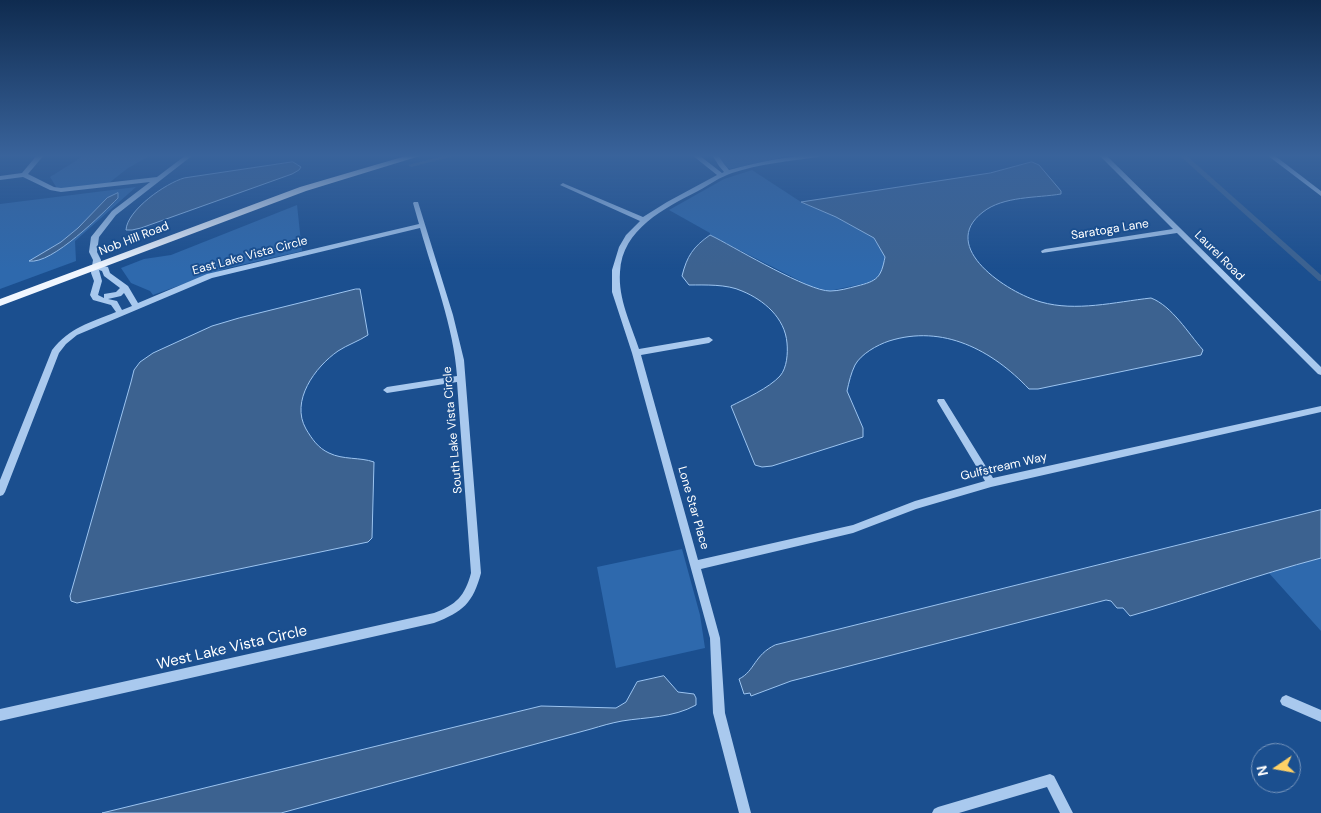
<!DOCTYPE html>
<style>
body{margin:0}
#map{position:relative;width:1321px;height:813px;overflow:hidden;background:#1b4f8f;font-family:"DM Sans",sans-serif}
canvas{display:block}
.north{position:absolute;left:1251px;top:743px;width:50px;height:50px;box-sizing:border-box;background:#1b4f8f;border:1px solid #7695bc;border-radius:50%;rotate:258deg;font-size:14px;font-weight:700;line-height:20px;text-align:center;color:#fff}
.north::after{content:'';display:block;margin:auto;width:18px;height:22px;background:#ffd166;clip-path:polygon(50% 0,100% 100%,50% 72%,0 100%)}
</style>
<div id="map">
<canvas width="1321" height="813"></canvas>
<div class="north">N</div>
</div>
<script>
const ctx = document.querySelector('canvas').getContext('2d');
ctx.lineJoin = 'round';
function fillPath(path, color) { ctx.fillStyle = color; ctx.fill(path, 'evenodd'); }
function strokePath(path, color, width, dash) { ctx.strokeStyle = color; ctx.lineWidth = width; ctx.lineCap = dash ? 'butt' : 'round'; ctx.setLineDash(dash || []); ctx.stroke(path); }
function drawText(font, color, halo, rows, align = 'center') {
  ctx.font = font + ' "DM Sans",sans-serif'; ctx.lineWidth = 4; ctx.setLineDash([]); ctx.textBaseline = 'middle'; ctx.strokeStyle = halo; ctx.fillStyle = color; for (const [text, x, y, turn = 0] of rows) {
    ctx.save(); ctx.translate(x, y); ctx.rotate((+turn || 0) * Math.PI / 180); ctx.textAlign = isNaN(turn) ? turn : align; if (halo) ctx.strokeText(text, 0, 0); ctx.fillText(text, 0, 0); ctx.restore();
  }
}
const green = new Path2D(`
 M85,155h66l-23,13 -19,15 -51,7 -8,-13z
 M718,155h65l1,2 -54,12 -4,-1z
 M752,170l49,32 35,15 38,21 11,19 -3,17 -10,8 -43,9 -19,-5 -100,-51v-2l-41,-23 55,-31z
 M136,187l-61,54 1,20 -76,28v-85z
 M297,205l5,46 -74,17 -75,27 -3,-4 -19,-8 -10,-15 23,-9 27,-4z
 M682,549l18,66 5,33 -89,20 -19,-101z
 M1321,558v73l-53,-59z`);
const water = new Path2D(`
 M293,162l8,5 -2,3 -7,4 -151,54 -9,2h-6c1,-20 40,-47 58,-52z
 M1032,162l7,3 22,26v3c-24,4 -58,2 -78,18 -46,35 25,81 58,90 35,10 74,0 110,-4 21,8 37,35 52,52l-2,5 -163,34h-9c-37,-39 -86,-65 -140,-48 -12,4 -28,13 -34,24 -4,8 -6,17 -8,26l16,37v9l-91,29 -10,1 -7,-2 -24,-59c14,-7 38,-18 49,-30 7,-8 8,-23 7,-33 -2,-25 -23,-43 -45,-52 -15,-7 -37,-6 -53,-6l-7,-9c5,-20 11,-29 28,-41l6,3c23,12 92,53 114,53 9,0 19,-3 27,-5 20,-5 24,-8 28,-29l-11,-19 -38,-21 -35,-15 189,-29z
 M118,193v5c-15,15 -66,67 -89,63l32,-19 17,-14 29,-30z
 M356,289h4l8,46c-9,6 -21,10 -30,16 -23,16 -48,50 -32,78 6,10 12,19 23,24 14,7 31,4 45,9l-2,76 -4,4 -291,61 -6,-2 -1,-5 61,-214 3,-12 6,-8 13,-9 59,-27 27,-8z
 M1321,510v48c-65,17 -127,40 -191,58l-7,-8h-6l-6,-7 -5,-1 -315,81 -40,15 -1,-3 -6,1 -5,-15c16,-8 15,-24 36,-34z
 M664,676l14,16 16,2 2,4v7c-23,13 -50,12 -74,16 -11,2 -21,5 -31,8l-310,84h-179l439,-107 75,2 10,-6 11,-20z`);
const canal = new Path2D(`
 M447,155h11l-47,12 -3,-2z
 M1179,155h7l135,120v6h-2z`);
const minor = new Path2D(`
 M37,155h7l-16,19 26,13 7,1 96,-11 29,-22h7l-77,60 -17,22 -2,15 4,8 -1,5 8,2 2,6 18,13 10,17 69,-29 212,-50 -6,-21 1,-1h4l35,113 11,45 17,213c-8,30 -18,39 -47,50l-434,98v-12l434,-96c22,-8 31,-17 37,-40l-14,-191 -70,11 -4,-3 4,-3 70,-11c-3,-48 -24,-102 -37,-148l-208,50 -135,57 -11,9 -7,9 -54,139 -2,3 -3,1v-16l52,-130c18,-23 38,-27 64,-38l-5,-7 -18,-5 -3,-5 4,-14 -3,-8 2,-13 -4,-8 2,-15 21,-26 38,-29 -89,10 -11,-2 -27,-13 -23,3v-4l22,-3zM99,270l3,1 2,5 16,12 -4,4 -12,2v4l-6,-3 4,-14zM124,293l8,13 -10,4 -5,-9 -9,-2 13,-3z
 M692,155h7l23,18 2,-1 -5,-6 -7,-11h6l6,9 5,6c30,-8 61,-15 92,-15l-3,2c-29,4 -59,7 -86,16 -12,4 -23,12 -34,18 -33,17 -76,38 -78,81 -2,27 11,52 19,77l70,-12 4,3 -4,3 -68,12 57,205 155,-35 62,-24 70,-20 -48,-80 1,-2h6l49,79 328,-72v6l-330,75 -75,22 -63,24 -152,36 19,69 5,75 26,100h-12l-26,-100 -3,-75 -78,-285 -20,-61v-22l7,-23 7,-12 14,-14 -80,-36 3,-2 2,1 78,33 24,-15 50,-27z
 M1099,155h7l215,212v8l-3,-1 -141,-141 -135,20 -1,-2 4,-2 128,-20z
 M1267,155h7l47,36v5z
 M1286,695l35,15v12l-39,-17 -2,-4 2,-4z
 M1050,774l4,2 19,37h-13l-13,-26 -88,26h-27l2,-4 4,-2z`);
const major = new Path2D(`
 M409,155h14l-117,36 -306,115v-7l300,-112z`);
const streetNames = [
 ["Saratoga Lane",1110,230,-9],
 ["Nob Hill Road",134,239,-21],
 ["East Lake Vista Circle",250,256,-15],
 ["Laurel Road",1219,256,45],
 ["South Lake Vista Circle",453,430,-95],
 ["Gulfstream Way",1004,467,-13],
 ["Lone Star Place",693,508,74]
];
const nearStreetnames = [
 ["West Lake Vista Circle",232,648,-13]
];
fillPath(green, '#2e69ad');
fillPath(water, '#3c6290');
strokePath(water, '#9cc4f0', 1);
fillPath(canal, '#3c6290');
fillPath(minor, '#a9c9ee');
fillPath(major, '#f0f6ff');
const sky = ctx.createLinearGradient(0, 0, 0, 269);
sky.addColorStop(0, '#0f2b4f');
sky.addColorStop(0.58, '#39639b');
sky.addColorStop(1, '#39639b00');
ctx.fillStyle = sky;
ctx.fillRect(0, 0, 1321, 269);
drawText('12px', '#fff', '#1b4f8f', streetNames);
drawText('15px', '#fff', '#1b4f8f', nearStreetnames);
</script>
